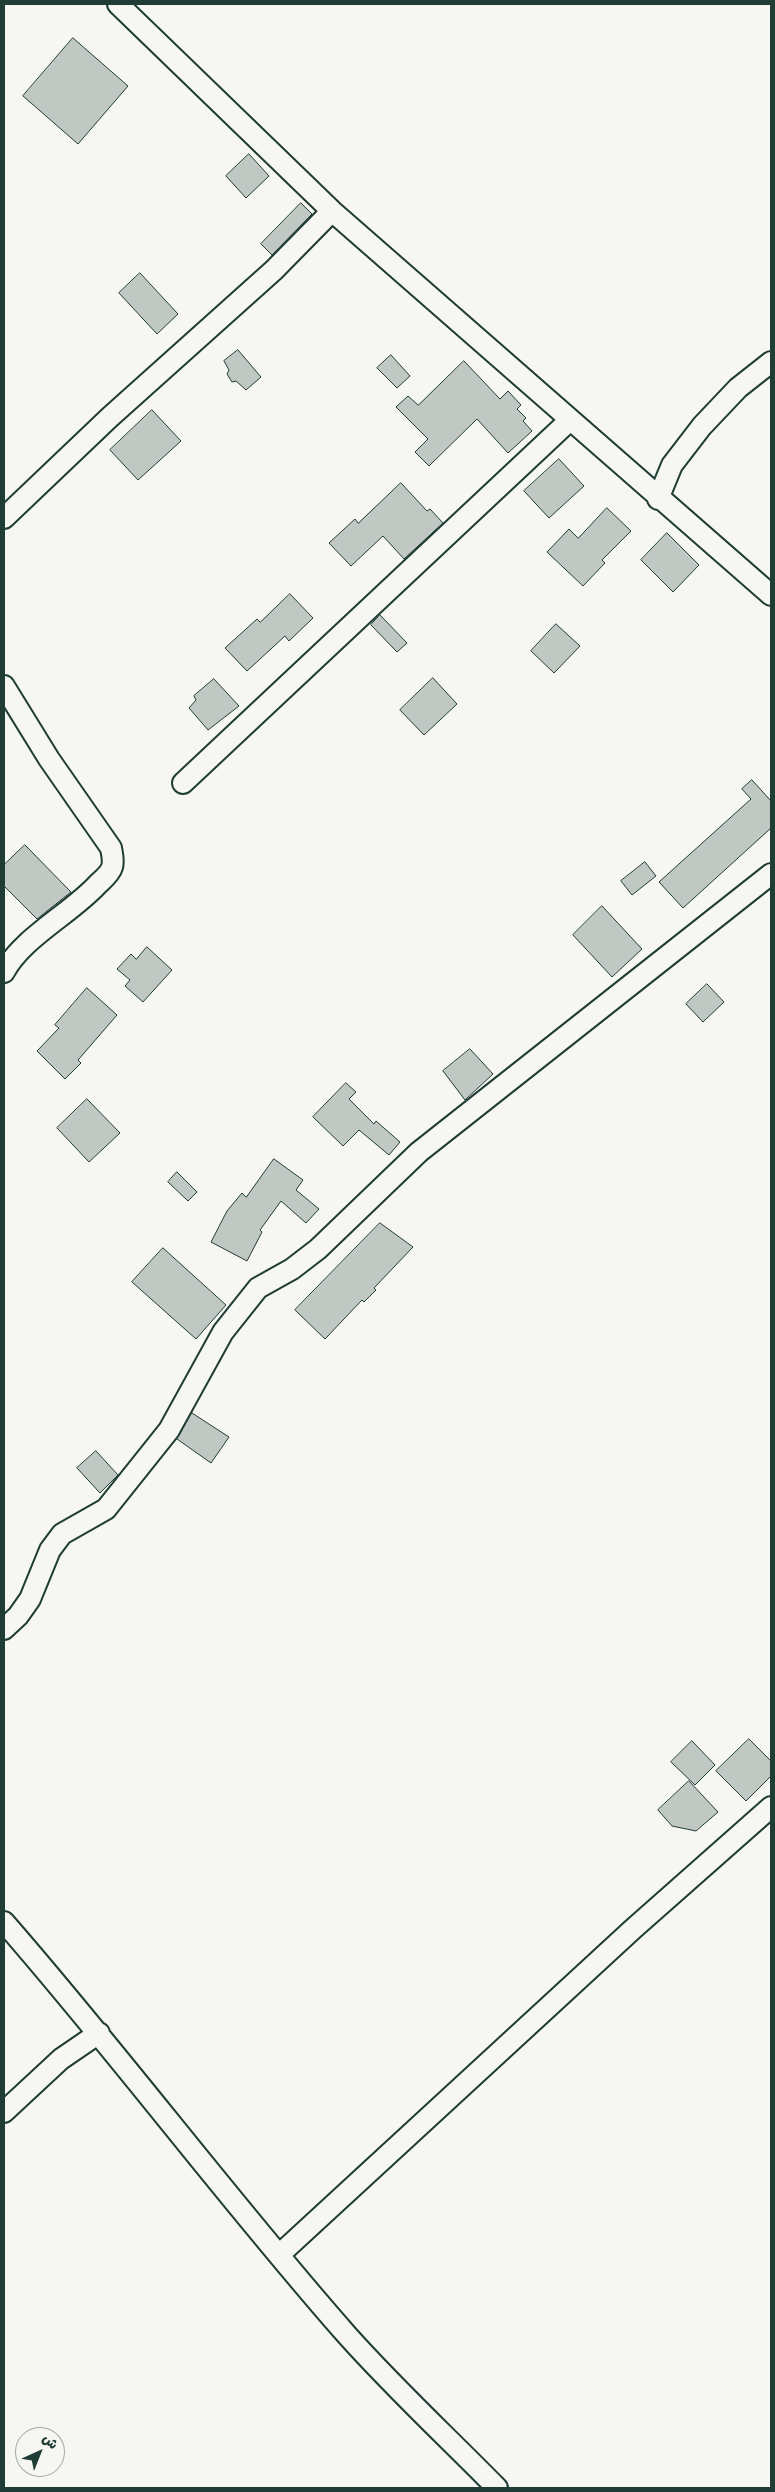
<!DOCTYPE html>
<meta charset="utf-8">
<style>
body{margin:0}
#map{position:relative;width:775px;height:2492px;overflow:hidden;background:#f6f6f2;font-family:"Comic Neue","Playpen Sans Arabic",sans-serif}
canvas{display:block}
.frame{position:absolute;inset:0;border:5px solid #1f3d34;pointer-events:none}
.north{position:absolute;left:15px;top:2427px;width:50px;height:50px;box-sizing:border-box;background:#f6f6f2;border:1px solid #a0aca6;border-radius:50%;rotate:44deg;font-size:14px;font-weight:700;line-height:20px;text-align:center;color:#1f3d34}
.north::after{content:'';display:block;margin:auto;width:18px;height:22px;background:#1f3d34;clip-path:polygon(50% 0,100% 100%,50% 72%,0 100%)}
</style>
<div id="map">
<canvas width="775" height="2492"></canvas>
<div class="frame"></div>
<div class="north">ش</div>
</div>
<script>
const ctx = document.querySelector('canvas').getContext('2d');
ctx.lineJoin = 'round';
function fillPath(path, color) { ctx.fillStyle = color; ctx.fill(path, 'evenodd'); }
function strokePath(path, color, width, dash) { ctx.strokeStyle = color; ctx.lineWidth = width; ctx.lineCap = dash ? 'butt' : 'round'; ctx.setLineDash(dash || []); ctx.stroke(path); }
const building = new Path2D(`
 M73,38l55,48 -50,58 -55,-48z
 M249,154l20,22 -23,22 -20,-22z
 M301,203l11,11 -40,41 -11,-11z
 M140,273l38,41 -21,20 -38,-41z
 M238,350l23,27 -15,13 -10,-9 -4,1 -5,-8 2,-4 -5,-9z
 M391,355l19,21 -13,12 -20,-20z
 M464,361l36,38 8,-8 13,14 -4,4 9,9 -3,3 9,10 -24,22 -31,-34 -48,47 -14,-14 13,-13 -32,-32 12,-11 10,9z
 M152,410l29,31 -43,39 -28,-30z
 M559,459l25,27 -35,32 -25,-27z
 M401,483l26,28 3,-2 13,14 -39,36 -21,-23 -32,30 -22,-23 26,-24 3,4z
 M607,508l24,23 -29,29 3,3 -22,23 -36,-34 22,-23 9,9z
 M667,533l32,32 -26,27 -32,-32z
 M290,594l23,24 -24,23 -4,-5 -38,35 -22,-23 32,-29 3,3z
 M380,615l27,28 -10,9 -26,-27z
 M556,624l24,22 -26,27 -23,-22z
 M433,678l24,26 -33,31 -24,-25z
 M214,679l25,27 -31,24 -19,-22 7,-8 -2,-4z
 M752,780l19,21v27l-88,80 -24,-26 92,-83 -9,-10z
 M25,845l46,47 -34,27 -33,-33v-21z
 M645,862l11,14 -24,19 -11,-14z
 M602,906l40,43 -30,28 -39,-42z
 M147,947l25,23 -29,32 -18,-16 5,-6 -13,-11 14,-15 5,5z
 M707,984l17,18 -21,20 -17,-18z
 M87,988l30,27 -39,45 3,3 -16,16 -28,-28 22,-23 -4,-3z
 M470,1049l23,25 -28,26 -22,-29z
 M346,1083l10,9 -7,7 25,25 2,-3 24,21 -11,13 -30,-25 -16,16 -30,-29z
 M87,1099l33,34 -31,29 -32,-34z
 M274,1159l29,21 -7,10 23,19 -13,14 -25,-22 -21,29 2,2 -15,29 -36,-19 16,-31 15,-18 4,4z
 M177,1172l20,20 -9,9 -20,-19z
 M380,1223l33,24 -39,41 2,2 -12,12 -2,-2 -37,39 -30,-29z
 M163,1248l63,57 -30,34 -64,-57z
 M192,1413l37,24 -18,26 -34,-24z
 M96,1451l22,24 -18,18 -23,-25z
 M749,1739l22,22v15l-25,25 -30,-30z
 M692,1741l23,24 -20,20 -24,-23z
 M689,1781l29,31 -22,19 -24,-5 -14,-16z`);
const street = new Path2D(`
 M118,4l214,207 439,384
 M658,499l14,-34 30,-39 36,-38 33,-26
 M4,518l106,-101 164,-147 58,-59
 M4,686l45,73 62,89c1,6 3,13 1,19 -2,7 -10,13 -15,18 -27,29 -75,53 -93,87
 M183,783l387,-363
 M4,1629l14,-13 12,-17 20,-49 12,-16 44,-25 63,-79 54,-98 35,-44 34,-19 26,-20 101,-97 352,-278
 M4,1922c117,134 224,278 342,412 48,54 101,103 151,154
 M4,2112l57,-53 38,-26
 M279,2255l354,-326 138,-122`);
fillPath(building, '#c1c8c3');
strokePath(building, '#1f3d34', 1);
strokePath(street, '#1f3d34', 24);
strokePath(street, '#f6f6f2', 20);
</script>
